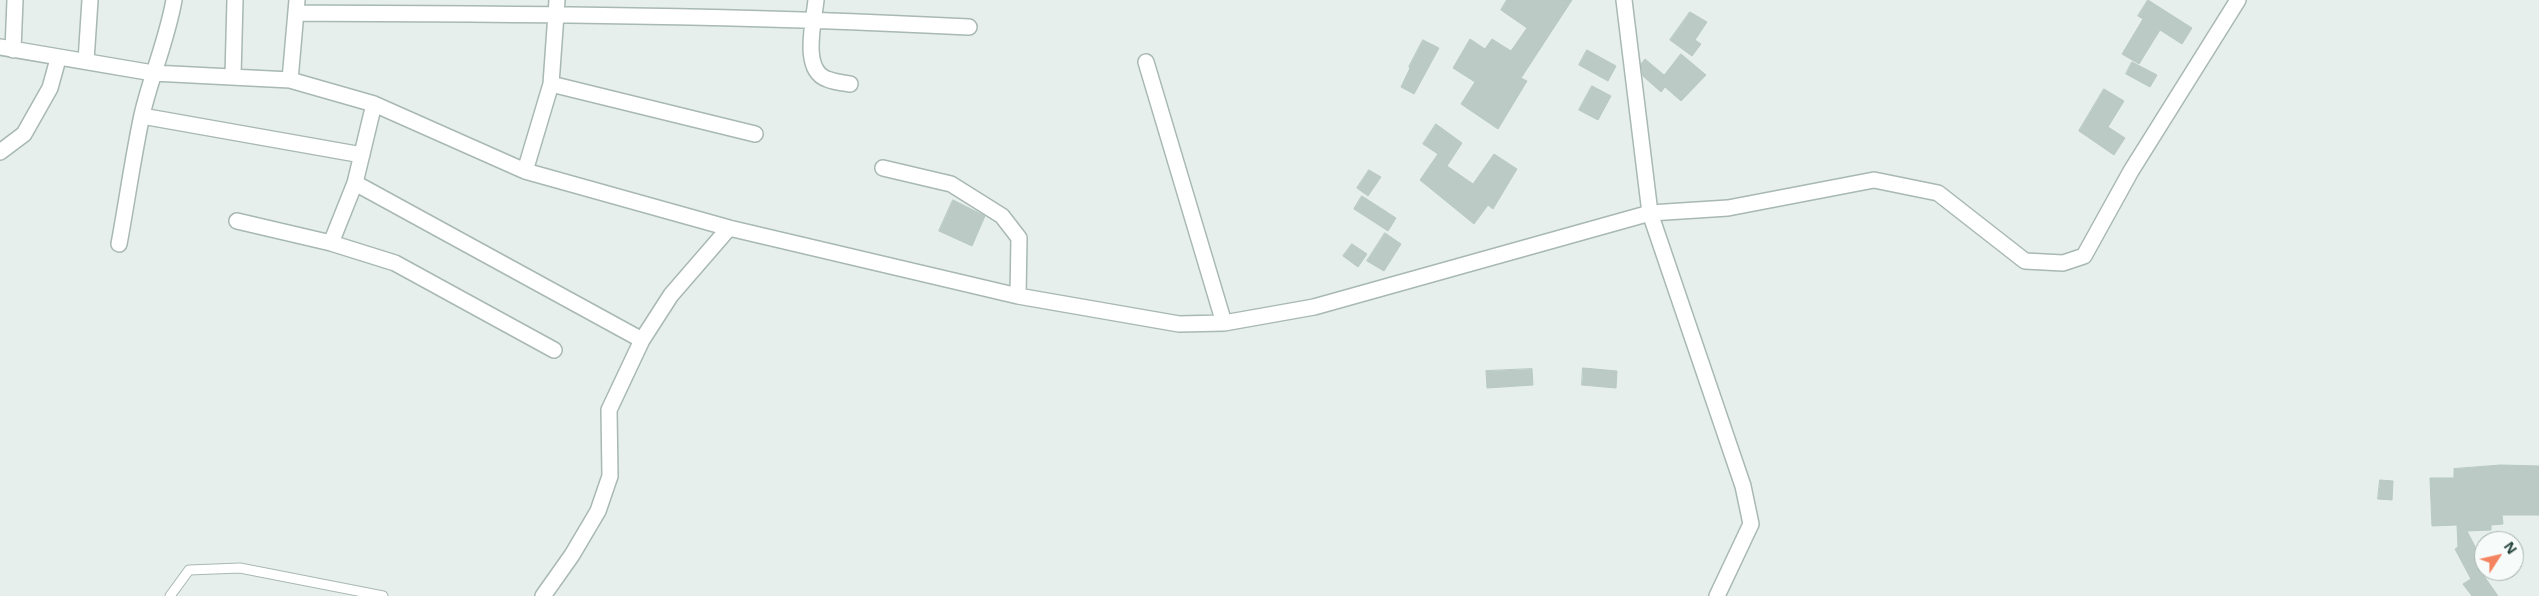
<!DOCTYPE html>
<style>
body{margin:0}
#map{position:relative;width:2539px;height:596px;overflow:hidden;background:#e6efeb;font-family:"Noto Sans",sans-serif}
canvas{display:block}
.north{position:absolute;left:2474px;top:531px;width:50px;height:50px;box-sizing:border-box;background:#f7fbf9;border:1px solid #a3b1ad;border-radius:50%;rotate:55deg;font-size:14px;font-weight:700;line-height:20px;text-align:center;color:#24423a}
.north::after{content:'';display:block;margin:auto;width:18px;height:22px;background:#f4845f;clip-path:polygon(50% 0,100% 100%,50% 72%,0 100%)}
</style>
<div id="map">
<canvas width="2539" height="596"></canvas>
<div class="north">N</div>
</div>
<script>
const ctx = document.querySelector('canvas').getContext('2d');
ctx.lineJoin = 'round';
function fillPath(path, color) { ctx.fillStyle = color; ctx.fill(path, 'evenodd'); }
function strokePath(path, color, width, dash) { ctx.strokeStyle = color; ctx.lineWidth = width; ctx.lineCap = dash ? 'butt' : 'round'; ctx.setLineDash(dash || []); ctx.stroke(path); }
const building = new Path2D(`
 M1507,0h65l-51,78 6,3 -29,48 -37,-25 14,-22 -22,-14 17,-29 15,10 7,-10 19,12 16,-23 -26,-18z
 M2148,0l44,28 -10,16 -22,-14 -21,34 -17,-10 21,-35 -5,-3z
 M1690,12l17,10 -12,18 6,4 -9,12 -22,-16z
 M1423,40l16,8 -25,46 -13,-7 9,-19 -1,-1z
 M1587,50l29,16 -8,15 -29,-16z
 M1681,54l25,21 -25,26 -16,-14 -4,5 -18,-16 -2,-12 4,-5 19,16z
 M2132,62l25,13 -7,12 -24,-13z
 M1592,86l19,10 -13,24 -19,-10z
 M2104,89l20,12 -16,26 17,11 -11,17 -35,-24z
 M1436,124l26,19 -15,23 26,18 21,-30 23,15 -24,40 -5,-4 -14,19 -54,-44 18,-26 -15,-10z
 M1369,170l12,7 -13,19 -11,-8z
 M1362,196l34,22 -8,13 -34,-22z
 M953,200l32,16 -13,30 -33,-15z
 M1385,233l16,11 -17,27 -17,-10z
 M1352,244l15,10 -9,13 -15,-11z
 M1583,368l34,3 -1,17 -34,-3z
 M1532,369l1,16 -46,3 -1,-17z
 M2501,465l38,1v49h-37l1,9 -12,1v5l-24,1 17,33v12l14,20h-26l-9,-12 8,-5 -16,-30 3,-2 -1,-22 -25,1 -2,-48h24v-9z
 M2380,480l13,1 -1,19 -14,-1z`);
const lane = new Path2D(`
 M170,596l19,-26 51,-2 143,28`);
const street = new Path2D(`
 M816,0c-2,21 -15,70 11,79 7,3 16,4 23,5
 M1624,0l26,213 93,273 8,38 -34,72
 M296,13c224,1 449,2 673,14
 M0,47l153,26 137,7 84,24 151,67 204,57 289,68 161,28 45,-1 90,-16 336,-94 78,-5 146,-28 64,13 87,68 38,2 21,-7 47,-85 107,-171
 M13,50l2,-50
 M86,61l4,-61
 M1146,62l78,261
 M233,76l2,-76
 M290,80l7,-80
 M551,84l204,50
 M142,116l220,39
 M0,152l24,-18 26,-46 8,-29
 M883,168l68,16 51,32 17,22 -1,58
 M525,171l26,-87 6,-84
 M355,183l287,157
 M237,221l94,22 64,20 159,87
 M331,243l24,-60 19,-79
 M119,244c8,-43 14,-87 23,-129 9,-39 25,-75 32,-115
 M543,596l29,-41 26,-44 12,-35 -1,-66 33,-70 29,-45 58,-67`);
fillPath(building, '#bbcac4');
strokePath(building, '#b8c9c2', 1);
strokePath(lane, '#a8b8b2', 11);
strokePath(street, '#a8b8b2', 18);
strokePath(lane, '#fff', 9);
strokePath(street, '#fff', 15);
</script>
